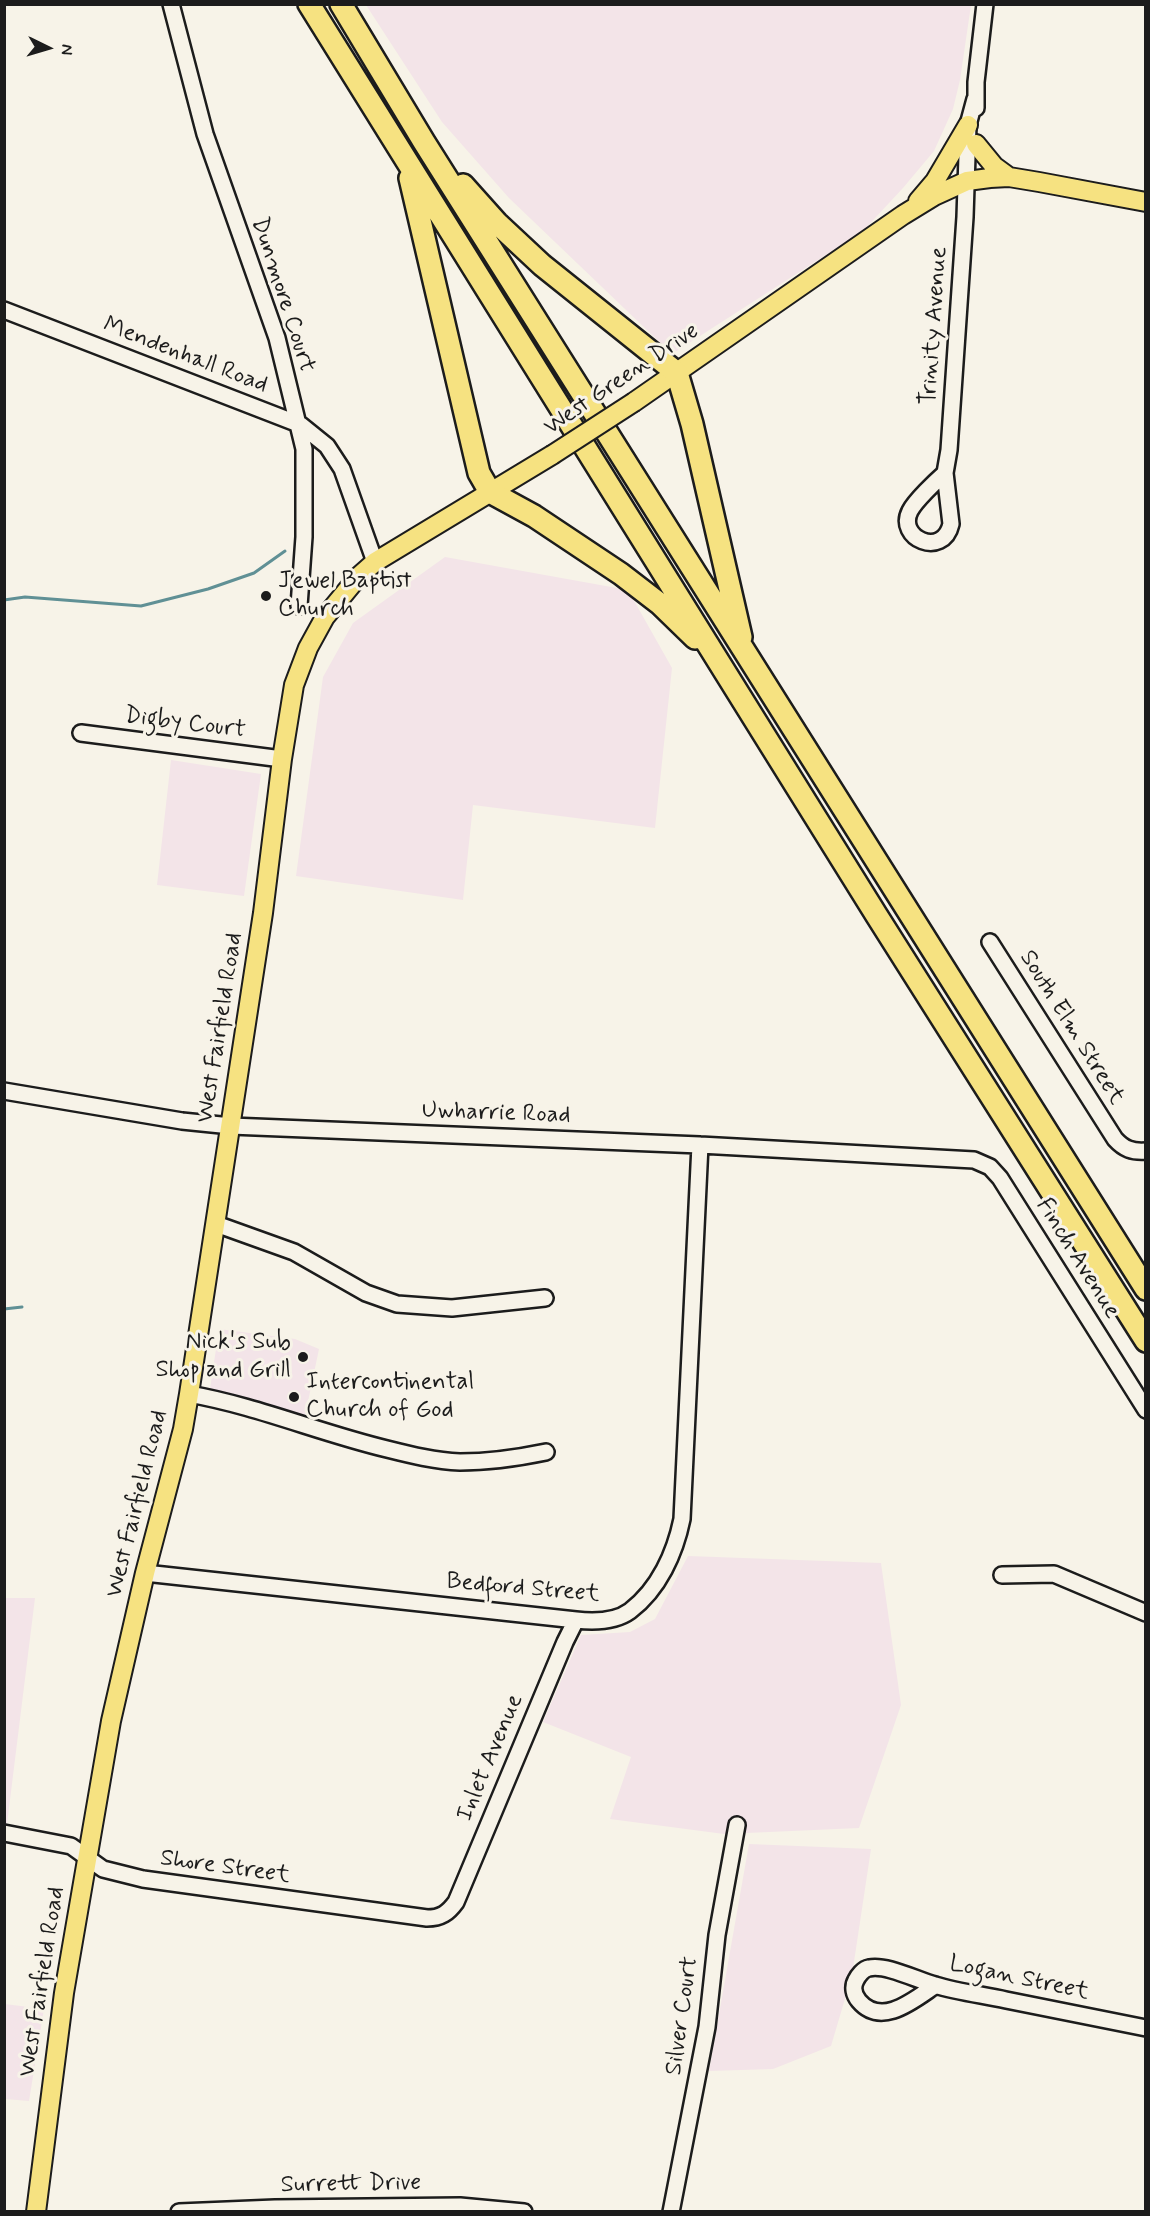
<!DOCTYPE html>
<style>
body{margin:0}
#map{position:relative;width:1150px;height:2216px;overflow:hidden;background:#f7f3e8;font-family:Mynerve,sans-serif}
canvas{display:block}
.frame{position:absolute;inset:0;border:6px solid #1c1c1c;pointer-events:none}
.north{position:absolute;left:18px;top:18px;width:60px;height:60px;-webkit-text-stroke:4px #f7f3e8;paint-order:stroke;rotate:95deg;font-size:16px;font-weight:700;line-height:24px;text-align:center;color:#1c1c1c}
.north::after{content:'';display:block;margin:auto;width:21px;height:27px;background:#1c1c1c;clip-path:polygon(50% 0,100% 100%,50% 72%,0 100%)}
</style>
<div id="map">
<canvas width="1150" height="2216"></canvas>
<div class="frame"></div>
<div class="north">N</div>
</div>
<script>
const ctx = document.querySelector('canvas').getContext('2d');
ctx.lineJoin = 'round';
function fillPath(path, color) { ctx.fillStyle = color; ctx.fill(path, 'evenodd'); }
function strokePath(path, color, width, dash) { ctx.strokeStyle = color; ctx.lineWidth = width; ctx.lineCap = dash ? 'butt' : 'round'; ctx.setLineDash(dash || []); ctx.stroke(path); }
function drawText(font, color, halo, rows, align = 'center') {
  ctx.font = font + ' Mynerve,sans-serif'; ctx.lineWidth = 6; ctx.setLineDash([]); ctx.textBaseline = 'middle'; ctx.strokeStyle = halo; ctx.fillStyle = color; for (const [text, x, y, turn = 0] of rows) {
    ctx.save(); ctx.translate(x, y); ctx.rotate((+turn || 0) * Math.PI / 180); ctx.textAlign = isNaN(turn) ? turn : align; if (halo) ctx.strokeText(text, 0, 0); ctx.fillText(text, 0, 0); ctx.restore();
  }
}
const built = new Path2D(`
 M366,5h605l-11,75 -7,29 -19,42 -31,37 -40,43 -191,123 -163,-156 -67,-76z
 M445,557l183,33 44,78 -17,160 -182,-23 -10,95 -167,-24 27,-199 30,-54z
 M171,760l90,14 -17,122 -87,-11z
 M219,1329l76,10 24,10 -14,67 -95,-27z
 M688,1556l193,7 20,142 -42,123 -135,6 -114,-15 21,-62 -88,-35 38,-87 49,-3 25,-13z
 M5,1598h30l-28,226 -3,-1z
 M749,1844l122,5 -19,126 -21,71 -58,23 -64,2z
 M5,2004l39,5 -15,92 -24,-2z`);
const stream = new Path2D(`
 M4,600l21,-3 116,9 67,-17 46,-16 31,-22
 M4,1309l18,-2`);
const minor = new Path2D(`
 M171,4l34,130 72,204 27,111v88l-5,69
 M976,108v-26l9,-78
 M4,310l297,115 26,21 15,23 33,93
 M945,473c-9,8 -30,28 -35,38 -14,27 33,48 41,13l-6,-51 4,-23 16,-233 3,-92 7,-26
 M81,733l201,26
 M990,942l125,197c9,10 17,13 31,12
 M4,1091l178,30 49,5 469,19 274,15 16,7 10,11 146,232
 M216,1224l78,28 72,41 31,11 55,4 93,-10
 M189,1394c68,12 131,39 198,55 24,6 48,12 73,13 29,0 57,-4 86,-10
 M145,1573l431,47c18,2 39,2 54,-9 29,-22 45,-58 52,-92l18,-374
 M1002,1575l52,-1 92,39
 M4,1833l67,13 32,23 40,10 284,39c14,0 21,-5 29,-16l109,-260 11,-22
 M936,1985c-21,14 -54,43 -77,16 -5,-6 -7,-14 -3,-21 2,-4 7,-11 13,-12 17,-4 48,12 66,17 23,7 48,10 71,15 47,9 93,19 140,28
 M179,2212l96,-4 185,-2 64,6
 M671,2212l36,-185 10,-92 20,-110`);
const major = new Path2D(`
 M976,144l18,22 15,11
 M918,201l17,-20 33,-56
 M634,402l269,-187 31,-19 33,-15 23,-3 19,-1 30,5 107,20
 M36,2212l28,-219 47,-272 34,-148 38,-144 6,-35 74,-481 19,-154 12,-74 14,-37 17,-31 33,-40 17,-15 177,-107`);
const highway = new Path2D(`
 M309,4l568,912 269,425
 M341,4l83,138 722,1147
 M410,178l69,295 11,19 44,24 87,58 39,30 35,34
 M463,185l34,38 45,42 135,108 15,51 49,213`);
const majorBridge = new Path2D(`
 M552,455l82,-53`);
const markers = [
 [266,596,6,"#1c1c1c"],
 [303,1357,6,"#1c1c1c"],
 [294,1397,6,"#1c1c1c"]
];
const streetNames = [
 ["Dunmore Court",282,295,72],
 ["Trinity Avenue",935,326,-86],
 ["Mendenhall Road",185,356,21],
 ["West Green Drive",622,380,-34],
 ["Digby Court",185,724,7],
 ["West Fairfield Road",221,1028,-81],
 ["South Elm Street",1071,1028,58],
 ["Uwharrie Road",496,1114,2],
 ["Finch Avenue",1077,1259,58],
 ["West Fairfield Road",138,1504,-76],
 ["Bedford Street",523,1589,5],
 ["Inlet Avenue",491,1758,-67],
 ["Shore Street",225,1868,8],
 ["Logan Street",1019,1979,12],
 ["West Fairfield Road",43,1982,-81],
 ["Silver Court",683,2016,-82],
 ["Surrett Drive",351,2185,-1]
];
const poiNames = [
 ["Jewel Baptist",278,582],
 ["Church",278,610],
 ["Nick's Sub",291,1343,"right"],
 ["Shop and Grill",291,1371,"right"],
 ["Intercontinental",306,1383],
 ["Church of God",306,1411]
];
fillPath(built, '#f3e4e8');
strokePath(stream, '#609095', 3);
strokePath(minor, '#1c1c1c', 20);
strokePath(major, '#1c1c1c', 22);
strokePath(highway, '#1c1c1c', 26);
strokePath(minor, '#f7f3e8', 15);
strokePath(major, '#f6e281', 18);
strokePath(highway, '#f6e281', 21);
strokePath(majorBridge, '#1c1c1c', 22, []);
strokePath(majorBridge, '#f6e281', 18);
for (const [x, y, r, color] of markers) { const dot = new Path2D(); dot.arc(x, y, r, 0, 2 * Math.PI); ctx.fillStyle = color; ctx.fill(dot); strokePath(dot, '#f7f3e8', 2); }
drawText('24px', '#1c1c1c', '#f7f3e8', streetNames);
drawText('24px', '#1c1c1c', '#f7f3e8', poiNames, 'left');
</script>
